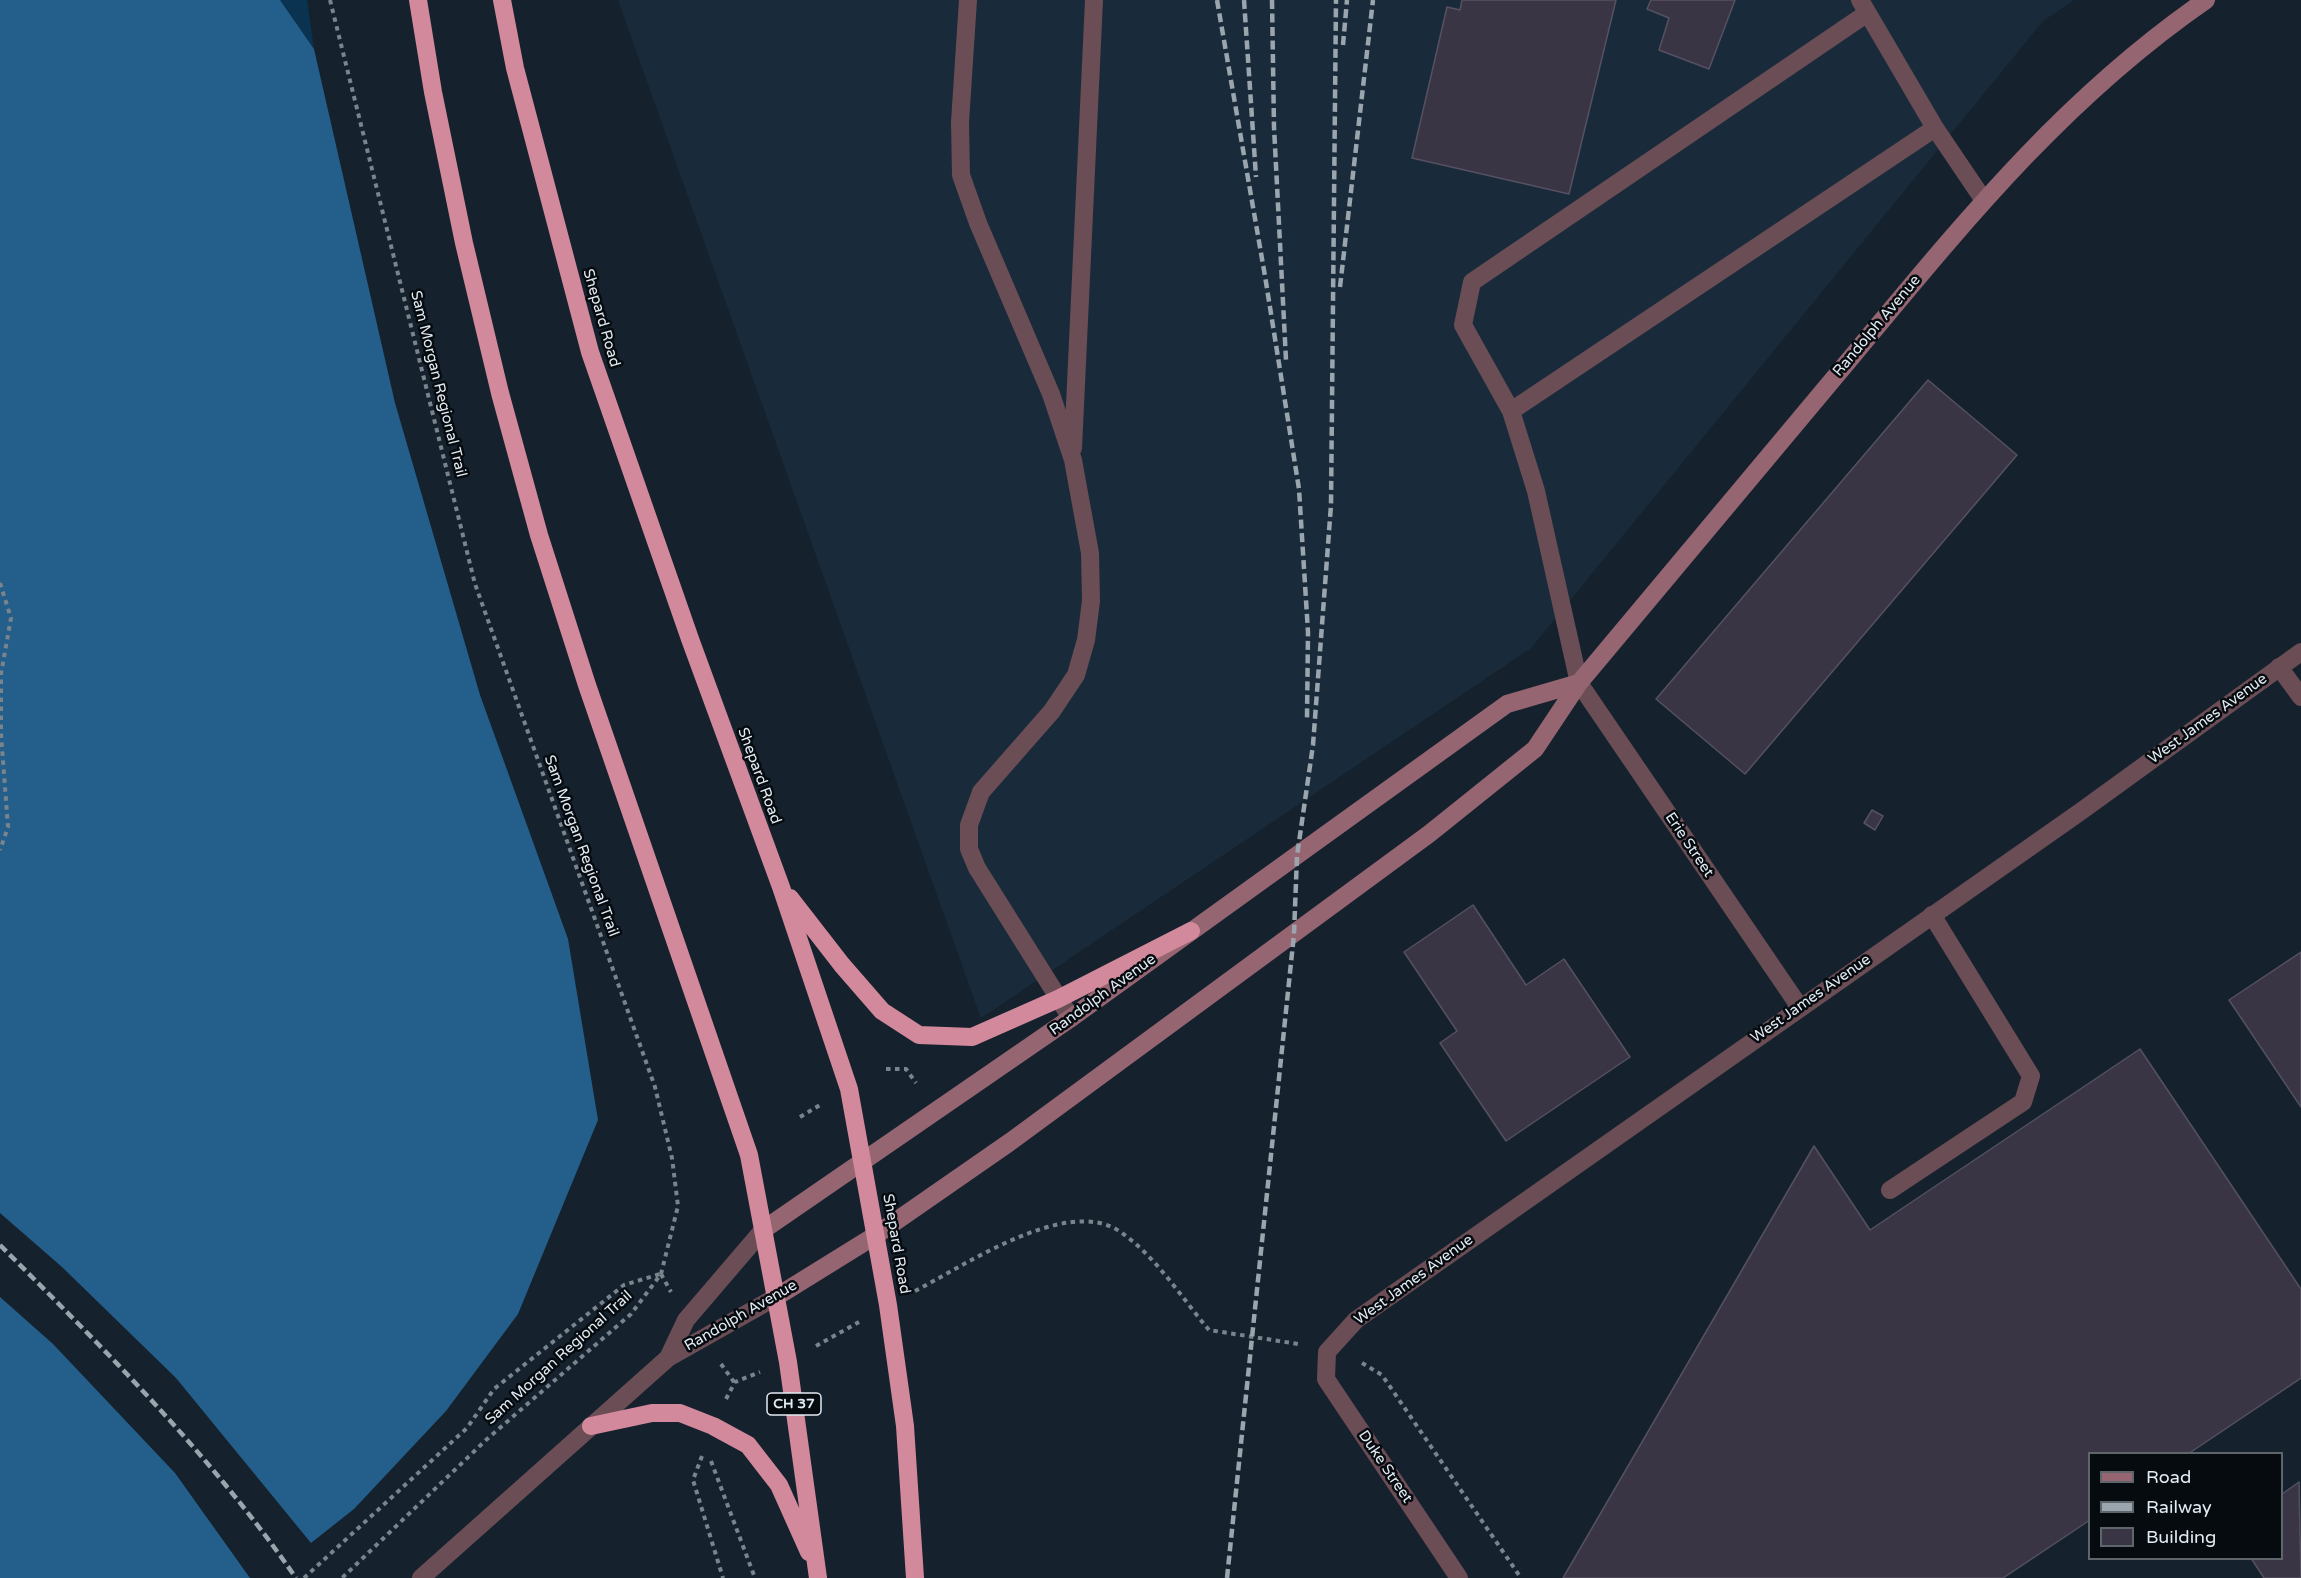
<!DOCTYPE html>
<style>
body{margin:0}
#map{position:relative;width:2301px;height:1578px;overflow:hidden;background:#15222d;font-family:"Varela Round",sans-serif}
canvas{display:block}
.legend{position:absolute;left:2088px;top:1452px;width:195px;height:108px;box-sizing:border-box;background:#060b10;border:2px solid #5e656b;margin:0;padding:8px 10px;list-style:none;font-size:18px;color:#e3ebf3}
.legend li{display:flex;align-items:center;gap:12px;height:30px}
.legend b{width:30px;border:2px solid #5e656b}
</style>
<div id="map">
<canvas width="2301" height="1578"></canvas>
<ul class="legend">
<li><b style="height:8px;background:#956572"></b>Road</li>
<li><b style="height:8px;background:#9ba5ae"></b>Railway</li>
<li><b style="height:16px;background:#393545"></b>Building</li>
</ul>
</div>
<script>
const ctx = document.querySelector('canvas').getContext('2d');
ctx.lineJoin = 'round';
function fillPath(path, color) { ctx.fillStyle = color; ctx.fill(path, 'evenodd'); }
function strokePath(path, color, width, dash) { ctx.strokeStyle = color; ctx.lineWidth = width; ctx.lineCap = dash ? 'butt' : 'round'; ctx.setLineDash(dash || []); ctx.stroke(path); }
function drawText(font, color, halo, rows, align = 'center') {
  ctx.font = font + ' "Varela Round",sans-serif'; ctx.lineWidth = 5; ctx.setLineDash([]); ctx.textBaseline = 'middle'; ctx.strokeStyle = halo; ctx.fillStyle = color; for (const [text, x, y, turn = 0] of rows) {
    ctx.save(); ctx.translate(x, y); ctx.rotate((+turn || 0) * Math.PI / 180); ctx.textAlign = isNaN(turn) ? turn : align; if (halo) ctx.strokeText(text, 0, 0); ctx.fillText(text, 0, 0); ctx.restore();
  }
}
const built = new Path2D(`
 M618,0h1456l-31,21 -512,627 -550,370z`);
const green = new Path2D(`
 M280,0h27l7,49z`);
const forest = new Path2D(`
 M0,0h280l34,49 81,354 85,292 88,244 30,181 -80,194 -72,97 -92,98 -43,34 -135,-165 -114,-111 -62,-54z
 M0,1297l53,47 122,129 75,105h-250z`);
const building = new Path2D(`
 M1462,0h154l-47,194 -157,-36 35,-151 13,3z
 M1651,0h84l-26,69 -50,-19 10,-32 -22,-9z
 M1928,380l89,75 -272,319 -89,-75z
 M1872,810l11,6 -8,14 -11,-7z
 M1473,905l53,80 38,-26 66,98 -124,84 -66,-98 17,-12 -53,-79z
 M2301,952v155l-72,-107z
 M2140,1049l161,240v89l-113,76h-98v66l-87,58h-440l251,-432 56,84z
 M2299,1482l2,96h-37l-13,-20h31v-64z`);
const path = new Path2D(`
 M330,0l145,584 180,503 17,71 6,48 -17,68 -30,40 -145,126 -144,138
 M0,583l11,35 -10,56v60l7,93 -8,23
 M886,1069h20l10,14
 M800,1117l20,-12
 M661,1274l10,18
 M915,1291c49,-25 151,-95 204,-60 36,24 62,66 90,99l89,14
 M816,1346l43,-24
 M1362,1363l20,12 139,203
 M721,1364l13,18
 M726,1399l9,-17 25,-10
 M702,1456l-9,24 30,98
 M711,1461l44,117
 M304,1578l163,-150 27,-39 130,-104 36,-11`);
const lane = new Path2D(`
 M968,0l-8,122 1,53 17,48 73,171 22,66 17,93 1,48 -5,39 -10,35 -24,36 -71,81 -12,33v24l8,19 94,150
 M1860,0l75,128
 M1511,411l424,-283 48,71
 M1073,448l21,-448
 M2279,667l22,30
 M1579,683l-43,-192 -25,-80 -48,-86 9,-43 394,-268
 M1890,1190l133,-88 8,-26 -99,-161`);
const street = new Path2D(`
 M1579,683l220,323
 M668,1358l18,-38 77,-90
 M421,1578l247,-220 108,-61
 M1459,1578l-133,-199 1,-27 29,-32 724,-508 221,-160`);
const secondary = new Path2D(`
 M763,1230l308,-212 436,-314 72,-21
 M776,1297l100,-62 134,-93 419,-308 106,-85 44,-66c92,-110 184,-220 276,-330 109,-131 209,-255 351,-353`);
const highway = new Path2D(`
 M418,0l15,92 31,151 36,150 39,142 48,150 162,470 39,207 30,216
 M502,0l13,68 75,284 100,287 91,248 68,202 39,216 17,121 10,152
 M790,898l52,67 40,46 37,24 53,2 86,-38 133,-68
 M591,1426l61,-13h28l33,13 35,19 31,40 30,67`);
const rail = new Path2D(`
 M1217,0l48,276 34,213 9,143 -1,87
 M1244,0l12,177
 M1272,0l2,127 12,233
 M1343,45l4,-45
 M1340,287l33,-287
 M0,1245c105,105 211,210 296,333
 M1227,1578l67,-644 3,-78 16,-111 18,-240 5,-505`);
const shields = [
 [794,1404,54]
];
const shieldNames = [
 ["CH 37",794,1404]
];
const streetNames = [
 ["Shepard Road",601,318,74],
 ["Randolph Avenue",1877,326,-50],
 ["Sam Morgan Regional Trail",438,384,76],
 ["West James Avenue",2208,719,-36],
 ["Shepard Road",759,776,70],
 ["Erie Street",1689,845,56],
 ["Sam Morgan Regional Trail",581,846,70],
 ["Randolph Avenue",1103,995,-36],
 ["West James Avenue",1811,999,-35],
 ["Shepard Road",896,1244,80],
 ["West James Avenue",1414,1280,-36],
 ["Randolph Avenue",741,1316,-30],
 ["Sam Morgan Regional Trail",559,1358,-42],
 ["Duke Street",1385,1467,56]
];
fillPath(built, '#192b3a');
fillPath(green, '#093350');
fillPath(forest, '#245e8a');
fillPath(building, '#393545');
strokePath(building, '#555162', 1.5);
strokePath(path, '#79848d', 4, [4.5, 4.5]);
strokePath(lane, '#6b4d55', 18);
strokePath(street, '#6b4d55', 18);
strokePath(secondary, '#956572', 18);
strokePath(highway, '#d3899c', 18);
strokePath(rail, '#9ba5ae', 4.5, [9, 4.5]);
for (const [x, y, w] of shields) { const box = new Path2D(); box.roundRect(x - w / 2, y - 11, w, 22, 4.5); ctx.fillStyle = '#060b10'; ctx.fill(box); strokePath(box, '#e3ebf3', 1.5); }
drawText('bold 14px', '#e3ebf3', null, shieldNames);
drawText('15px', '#e3ebf3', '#060b10', streetNames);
</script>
